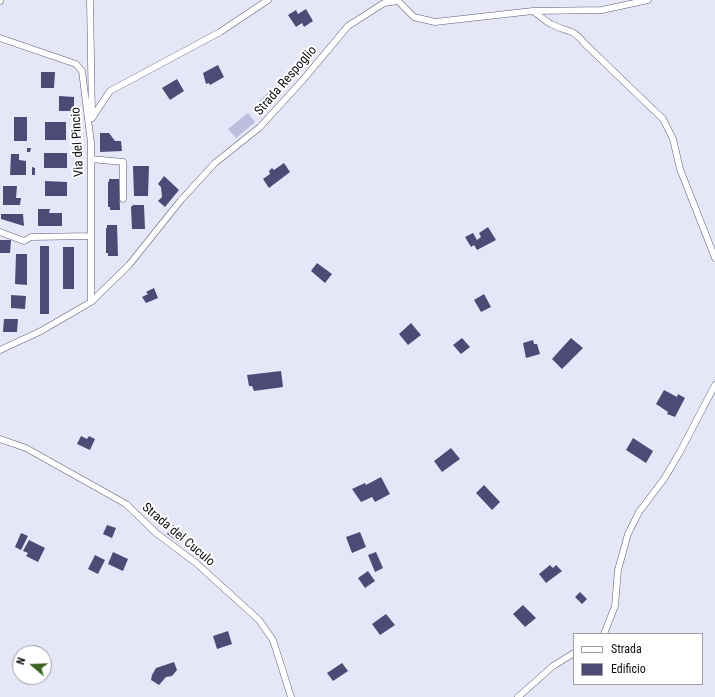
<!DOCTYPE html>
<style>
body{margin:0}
#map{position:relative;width:715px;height:697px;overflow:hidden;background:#e6e6f9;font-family:"Roboto Condensed",sans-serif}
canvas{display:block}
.legend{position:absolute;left:573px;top:633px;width:130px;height:52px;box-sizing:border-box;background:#fff;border:1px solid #9e9ea1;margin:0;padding:5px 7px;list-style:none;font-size:12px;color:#0d0d13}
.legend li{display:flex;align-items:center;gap:8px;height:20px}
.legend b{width:20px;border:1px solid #9e9ea1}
.north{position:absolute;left:12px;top:645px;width:40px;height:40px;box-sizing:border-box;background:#fff;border:1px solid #9e9ea1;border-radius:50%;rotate:289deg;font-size:11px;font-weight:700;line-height:16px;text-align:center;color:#0d0d13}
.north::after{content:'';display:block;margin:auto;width:14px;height:18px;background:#3c6420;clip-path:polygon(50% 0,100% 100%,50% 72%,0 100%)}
</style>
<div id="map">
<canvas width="715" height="697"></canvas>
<ul class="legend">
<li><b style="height:5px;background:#fff"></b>Strada</li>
<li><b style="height:11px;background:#4c4b76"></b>Edificio</li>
</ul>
<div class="north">N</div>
</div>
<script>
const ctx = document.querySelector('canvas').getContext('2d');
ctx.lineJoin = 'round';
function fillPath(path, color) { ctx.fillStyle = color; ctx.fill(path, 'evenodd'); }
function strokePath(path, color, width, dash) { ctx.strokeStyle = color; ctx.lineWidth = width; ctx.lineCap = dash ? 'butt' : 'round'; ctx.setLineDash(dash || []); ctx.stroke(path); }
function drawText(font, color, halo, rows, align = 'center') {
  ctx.font = font + ' "Roboto Condensed",sans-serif'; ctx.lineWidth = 4; ctx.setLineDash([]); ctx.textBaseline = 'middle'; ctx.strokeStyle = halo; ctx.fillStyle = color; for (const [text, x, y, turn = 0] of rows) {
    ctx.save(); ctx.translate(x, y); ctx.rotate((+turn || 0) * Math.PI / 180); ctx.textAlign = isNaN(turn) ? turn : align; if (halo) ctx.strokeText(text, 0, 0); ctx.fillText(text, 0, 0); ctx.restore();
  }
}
const green = new Path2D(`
 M275,86l7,8 -16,16 -8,-8z
 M248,113l7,9 -19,16 -8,-9z`);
const building = new Path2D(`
 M306,9l7,12 -9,6 -2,-4 -6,4 -8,-12 8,-5 2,4z
 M218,65l6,12 -14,8 -1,-2 -3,1 -3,-11z
 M41,72h14l-1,16h-13z
 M177,79l7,12 -14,9 -8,-12z
 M59,96l15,1v14h-15z
 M14,117h13v24h-13z
 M45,122h21v18h-21z
 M100,133h9l6,8h6l1,10 -22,1z
 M27,148h4l-1,4h-3z
 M44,153h23v15h-23z
 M11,154h8v6l7,1v14h-16z
 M284,163l6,9 -21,16 -6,-9 7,-5 -1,-3 3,-3 2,2z
 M133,166h16l-1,30h-14z
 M32,167l3,1v7h-3z
 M164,176l15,14 -14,17 -7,-6 4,-4 -1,-10 -3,-3z
 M109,179h10l1,31h-10v-3h-2v-25h1z
 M45,181l22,1v14h-22z
 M3,186h14l-1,12h5l-1,7h-17z
 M133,205h11l1,24h-13l-1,-22z
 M38,209h12l-1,4h13v13h-24z
 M1,214h22l1,12 -23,-7z
 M107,225h10l1,31h-10v-3h-2v-25h1z
 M488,227l8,13 -19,10 -3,-5 -3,2 -6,-10 8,-4 4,7 4,-3 -2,-4z
 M0,240h11l-1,13h-10z
 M40,246h9v68h-9z
 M63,247h11v42h-11z
 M16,254h11v31l-12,-1z
 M317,263l15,11 -7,9 -14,-12z
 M154,288l4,10 -12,5 -4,-6 6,-3 -2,-2z
 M484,294l7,13 -10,5 -7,-12z
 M11,295l15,1 -1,13 -14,-1z
 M4,319h14l-1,13h-14z
 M411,323l10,12 -13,10 -9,-11z
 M462,338l8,9 -9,7 -8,-9z
 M571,338l12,10 -21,21 -10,-10z
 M533,340l1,4h3l3,10 -14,4 -3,-15z
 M281,371l2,16 -29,4 -2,-5h-3l-2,-11z
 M664,390l13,7 1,-3 7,4 -10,19 -8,-3 1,-2 -12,-8z
 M81,436l6,3 2,-3 6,3 -5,11 -13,-6z
 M633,438l20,13 -7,12 -20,-13z
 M451,448l9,11 -18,13 -8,-11z
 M381,477l9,17 -15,8 -3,-5 -11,5 -9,-13 13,-6 1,2z
 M484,485l16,17 -8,8 -16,-17z
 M107,525l9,3 -4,10 -9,-4z
 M173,525l13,9 -6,9 -13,-9z
 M360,532l6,15 -14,6 -6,-16z
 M21,533l7,3 -7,14 -6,-3z
 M29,540l16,8 -7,14 -12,-6 2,-3 -5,-2z
 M113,552l15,7 -5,12 -15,-7z
 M376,552l7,16 -8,4 -7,-17z
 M95,555l10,5 -7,14 -10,-5z
 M550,565l3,3 3,-3 6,6 -16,12 -7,-9z
 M368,571l7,10 -10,7 -7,-10z
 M580,592l7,7 -5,5 -7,-7z
 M523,605l13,13 -11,9 -12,-13z
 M386,614l9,11 -15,10 -8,-11z
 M228,631l4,13 -15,5 -4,-13z
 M174,662l3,8 -5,6 -6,1 -7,8 -8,-5 1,-5 4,-7z
 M342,663l6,8 -15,10 -6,-8z`);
const street = new Path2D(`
 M90,0l2,118
 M0,1v-1
 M533,11c6,4 12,10 18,13 15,8 22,4 33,19l79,76 10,20 7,30 35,89
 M0,38l76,26 6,7 9,72v159
 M92,118l18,-27 110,-59 48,-32
 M91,159l32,3v37
 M0,232l24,9 7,-4 60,-1
 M0,350l41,-19 50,-29 38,-37 52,-65 34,-37 45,-36 42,-46 46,-55 36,-23 14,-2 16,16 21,5 98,-11 69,-1 46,-10
 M0,439l26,9 100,56 30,29 40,30 63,57 14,20 18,57
 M604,634l11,-28 3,-36 10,-36 11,-22 25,-33 16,-27 35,-67
 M518,697l35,-31 21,-13`);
const streetNames = [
 ["Strada Respoglio",286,81,-49],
 ["Via del Pincio",78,142,-93],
 ["Strada del Cuculo",178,535,40]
];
fillPath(green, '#bebfdd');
fillPath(building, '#4c4b76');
strokePath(street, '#5d5d6d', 7);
strokePath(street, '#fff', 6);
drawText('13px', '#0d0d13', '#fff', streetNames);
</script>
